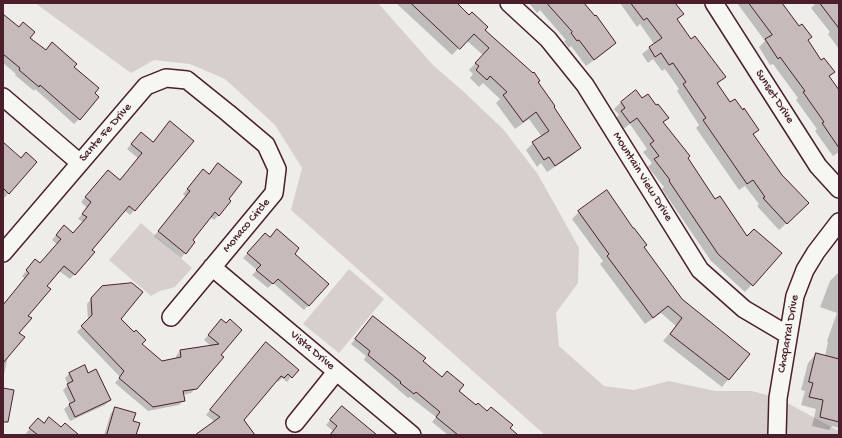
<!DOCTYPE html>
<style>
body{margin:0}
#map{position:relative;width:842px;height:438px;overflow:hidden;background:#efedea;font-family:"Gochi Hand",sans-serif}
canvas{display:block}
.frame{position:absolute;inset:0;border:4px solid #4a1f2b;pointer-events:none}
</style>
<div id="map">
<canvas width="842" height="438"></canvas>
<div class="frame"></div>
</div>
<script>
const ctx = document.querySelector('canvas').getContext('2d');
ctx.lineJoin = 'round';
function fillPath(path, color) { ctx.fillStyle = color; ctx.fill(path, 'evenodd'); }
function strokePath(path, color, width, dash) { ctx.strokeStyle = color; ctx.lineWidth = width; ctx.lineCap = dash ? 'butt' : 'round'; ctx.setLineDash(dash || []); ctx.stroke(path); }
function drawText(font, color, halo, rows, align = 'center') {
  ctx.font = font + ' "Gochi Hand",sans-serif'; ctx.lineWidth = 3; ctx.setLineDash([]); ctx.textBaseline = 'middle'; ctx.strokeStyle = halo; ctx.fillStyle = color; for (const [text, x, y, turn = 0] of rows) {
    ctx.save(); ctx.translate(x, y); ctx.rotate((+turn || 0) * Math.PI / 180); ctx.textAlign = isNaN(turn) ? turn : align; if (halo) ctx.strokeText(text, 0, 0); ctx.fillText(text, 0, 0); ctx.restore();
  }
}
const green = new Path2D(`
 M35,3h343l55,62 31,27 39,37 34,44 17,30 25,45 -1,35 -22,30 3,33 45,40 30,4 35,-9 46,10h37l26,7 61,33v4h-294l-254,-225 11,-42 -27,-43 -50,-46 -35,-15 -36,-4 -23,13z
 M141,223l51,45 -17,19 -15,4 -9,5 -42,-36z
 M349,269l35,30 -45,54 -36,-29z`);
const shadow = new Path2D(`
 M396,3h59l82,80 43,65 -7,7 -26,17 -6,-9 -4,4 -11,-17 7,-7 9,-6 -13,-18 -14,10 -19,-26 4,-4 -17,-16 -4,4 -9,-9 3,-4 -4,-4 14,-15 -17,-15 -14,15z
 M529,3h53l33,40 -7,7 -22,16 -15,-20 -2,2 -5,-7 2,-1 -26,-30 -3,3z
 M620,3h54l2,17 14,20 34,37 -7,8 13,18 27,27 -5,5 49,75 -22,20 -22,-24 2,-2 -14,-18 -6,4 -43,-62 3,-3 -22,-34 2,-2 -14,-20 -3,2 -9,-12 -5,4 -6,-9 12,-10 -14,-20 -3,3z
 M737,3h44l40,59 12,10 -4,5 10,18v57l-6,4 -18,-25 2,-2 -21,-29 2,-2 -25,-34 -3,1 -11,-18 6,-6z
 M816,3h23v46l-11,-15 2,-2 -19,-24z
 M3,15l43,36 27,16 6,52 -5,5 -39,-35 -1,2 -19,-16 1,-1 -13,-11z
 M642,99l14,8 11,11 -5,5 25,35 28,43 32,36 33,17 -35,38 -34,-31 -49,-72 2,-2 -16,-20 4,-4 -9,-11 4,-3 -17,-25 -8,6 -7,-11 4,-4 -5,-6 7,-7z
 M136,138l17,5 40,-2 -63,74 -6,-5 -33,40 3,2 -24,27 -11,-8 -13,15 -28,47 -10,23 -5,23v-74l22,-26 -3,-3 9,-11 9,-1 17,-20 -5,-4 7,-9 14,3 10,-12 -5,-3 9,-11 -6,-6 23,-26 16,5 19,-22 -12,-10z
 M3,143l6,50 -5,5 -1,-1z
 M199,175l20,40 -5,5 -4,-3 -19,23 -6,13 -4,5 -27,-22 32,-39 -3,-3z
 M579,212l54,18 10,17 38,53 68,54 -27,33 -59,-46 13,-15 -15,-13 -16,11 -45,-60 3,-3 -31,-42z
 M260,239l33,15 34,30 -23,26 -31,-27 -5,5 -16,-13 5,-5 -14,-12z
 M838,273l1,155 -7,-2 -3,4 -17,-4 4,-17 -15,-4 4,-14 -4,-1 7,-27 8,-9 9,2 3,-14 -1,-1 10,-28 -17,-6 10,-26z
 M97,292l44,52 21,18 14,-3v-3l4,-5 31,-5 -7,-6 17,-20 -1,35 -24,33 -5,5 -8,2 1,5 -5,5 -31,6 -33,-28 5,-6 -43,-45 11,-11 -1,-17z
 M369,322l53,40 54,44 41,29h-69l-16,-13 4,-5 -26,-20 -2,1 -44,-38 2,-4 -15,-12z
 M262,348l29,29 -4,5 -5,-4 -4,4 -2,-2 -33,40 11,15h-56l17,-13 -9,-7z
 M70,373l40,27 -5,5 -35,16 -6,-12 6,-5 -7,-14 5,-5 -3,-7z
 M116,408l16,13 3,14h-31l7,-22z
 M337,412l32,23h-39l3,-4 -7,-6z
 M34,424h10l33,11h-49l-2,-2z`);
const building = new Path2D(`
 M411,3h46l12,12 3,-3 16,15 -3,3 48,43 1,-1 6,9 -2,1 17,24 -1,1 27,41 -26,18 -6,-9 -5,3 -12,-18 17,-11 -13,-19 -13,10 -20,-27 4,-3 -17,-16 -3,4 -11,-10 3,-4 -4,-3 14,-15 -15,-14 -14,15z
 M547,3h37l11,13 1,-1 20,28 -22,17 -15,-20 -2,1 -6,-8 1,-1z
 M631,3h44l9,11 -7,5 14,20 4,-3 31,41 -9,6 13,19 5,-3 8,11 1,-2 15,22 -6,4 29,41 27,28 -22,21 -24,-26 2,-1 -12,-17 -6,4 -44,-64 3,-2 -23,-34 3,-2 -13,-19 -4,2 -8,-12 -6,4 -6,-10 13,-9 -15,-20 -3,2z
 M749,3h33l17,23 3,-2 10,13 -4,3 13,20 3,-2 11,14 -6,4 10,14v58l-17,-25 2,-1 -21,-30 2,-1 -25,-34 -2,2 -13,-20 7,-4z
 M820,3h19v25z
 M3,14l16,13 4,-5 12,10 -5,6 16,12 6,-8 25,22 -3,3 25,21 -4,5 4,4 -19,23 -40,-35 -1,2 -20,-17 1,-2 -17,-14z
 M636,90l6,8 6,-4 8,11 2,-1 11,14 -6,4 27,34 -2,2 27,41 5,-3 27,40 7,-7 28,24 -29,33 -35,-32 -49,-73 1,-1 -16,-21 5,-3 -9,-12 4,-3 -17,-23 -7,5 -9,-12 4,-3 -4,-6z
 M170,121l24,20 -59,70 -6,-5 -37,44 3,2 -20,23 -11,-9 -17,20 4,3 -23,27 4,2 -13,15 6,4 -22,26v-58l26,-32 -3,-3 9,-11 5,4 21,-24 -5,-4 8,-10 9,8 14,-16 -5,-3 9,-12 -6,-5 23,-27 12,10 22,-27 -11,-9 10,-12 12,10z
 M3,142l18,16 5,-6 11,10 -28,32 -6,-6z
 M218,163l24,19 -13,17 2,2 -12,15 -4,-4 -22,28 2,2 -9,12 -28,-23 32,-40 -3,-2 16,-20 6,5z
 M607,190l26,38h1l13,17 -3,2 38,52 68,55 -21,26 -59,-46 12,-16 -14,-12 -15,12 -46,-62 2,-2 -31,-43z
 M277,229l22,19 -4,6 34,30 -20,22 -31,-27 -5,5 -17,-14 5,-5 -14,-12 18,-20 5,4z
 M132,283l11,9 -22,27 13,13 2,-2 10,10 -4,4 20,17 19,-4 -1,-7 39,-6 -11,-9 13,-16 5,4 4,-4 12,11 -21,25 3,2 -27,32 -14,2 2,10 -32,6 -34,-29 5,-7 -43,-45 11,-11 -1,-17 11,-12z
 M373,316l53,42 -3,3 19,16 5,-6 17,14 -5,6 17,14 2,-2 9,8 4,-4 22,18 -3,3 8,7h-60l-22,-18 4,-5 -24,-20 -2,2 -14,-11 1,-1 -33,-27 2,-4 -15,-12z
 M266,342l33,28 -7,8 -4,-4 -4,4 -3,-2 -37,44 11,15h-60l25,-18 -10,-7z
 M816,353l23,6v63l-19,-5 3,-17 -14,-3 4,-14 -4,-1z
 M85,365l3,8 8,-4 15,31 -36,17 -6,-13 6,-3 -8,-17 6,-3 -4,-8z
 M3,388l11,2 -6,32h-5z
 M342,406l35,29h-47l7,-9 -7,-6z
 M115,407l21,6 -3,8 7,2 -4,12h-29z
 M49,417l12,10 4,-4 14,12h-41l-9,-7 9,-10 6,5z`);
const minor = new Path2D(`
 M509,3l39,36 37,46 115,185 44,39 44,26
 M714,3l104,163 21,23
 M3,97l77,66
 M3,253l143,-167 20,-8 21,2 41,33 38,32 11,24 -3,24 -103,124
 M212,267l200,168
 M295,423l41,-51
 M777,435l1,-37 17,-102 10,-26 11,-18 23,-30`);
const streetNames = [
 ["Sunset Drive",774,97,57],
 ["Sante Fe Drive",106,133,-49],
 ["Mountain View Drive",642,177,58],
 ["Monaco Circle",247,226,-50],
 ["Chaparral Drive",789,334,-80],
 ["Vista Drive",312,351,40]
];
fillPath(green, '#d7cfce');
fillPath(shadow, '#0003');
fillPath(building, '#c6babb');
strokePath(building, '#4a1f2b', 1);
strokePath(minor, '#4a1f2b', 20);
strokePath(minor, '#f6f6f2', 17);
drawText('12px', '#4a1f2b', '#f6f6f2', streetNames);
</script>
